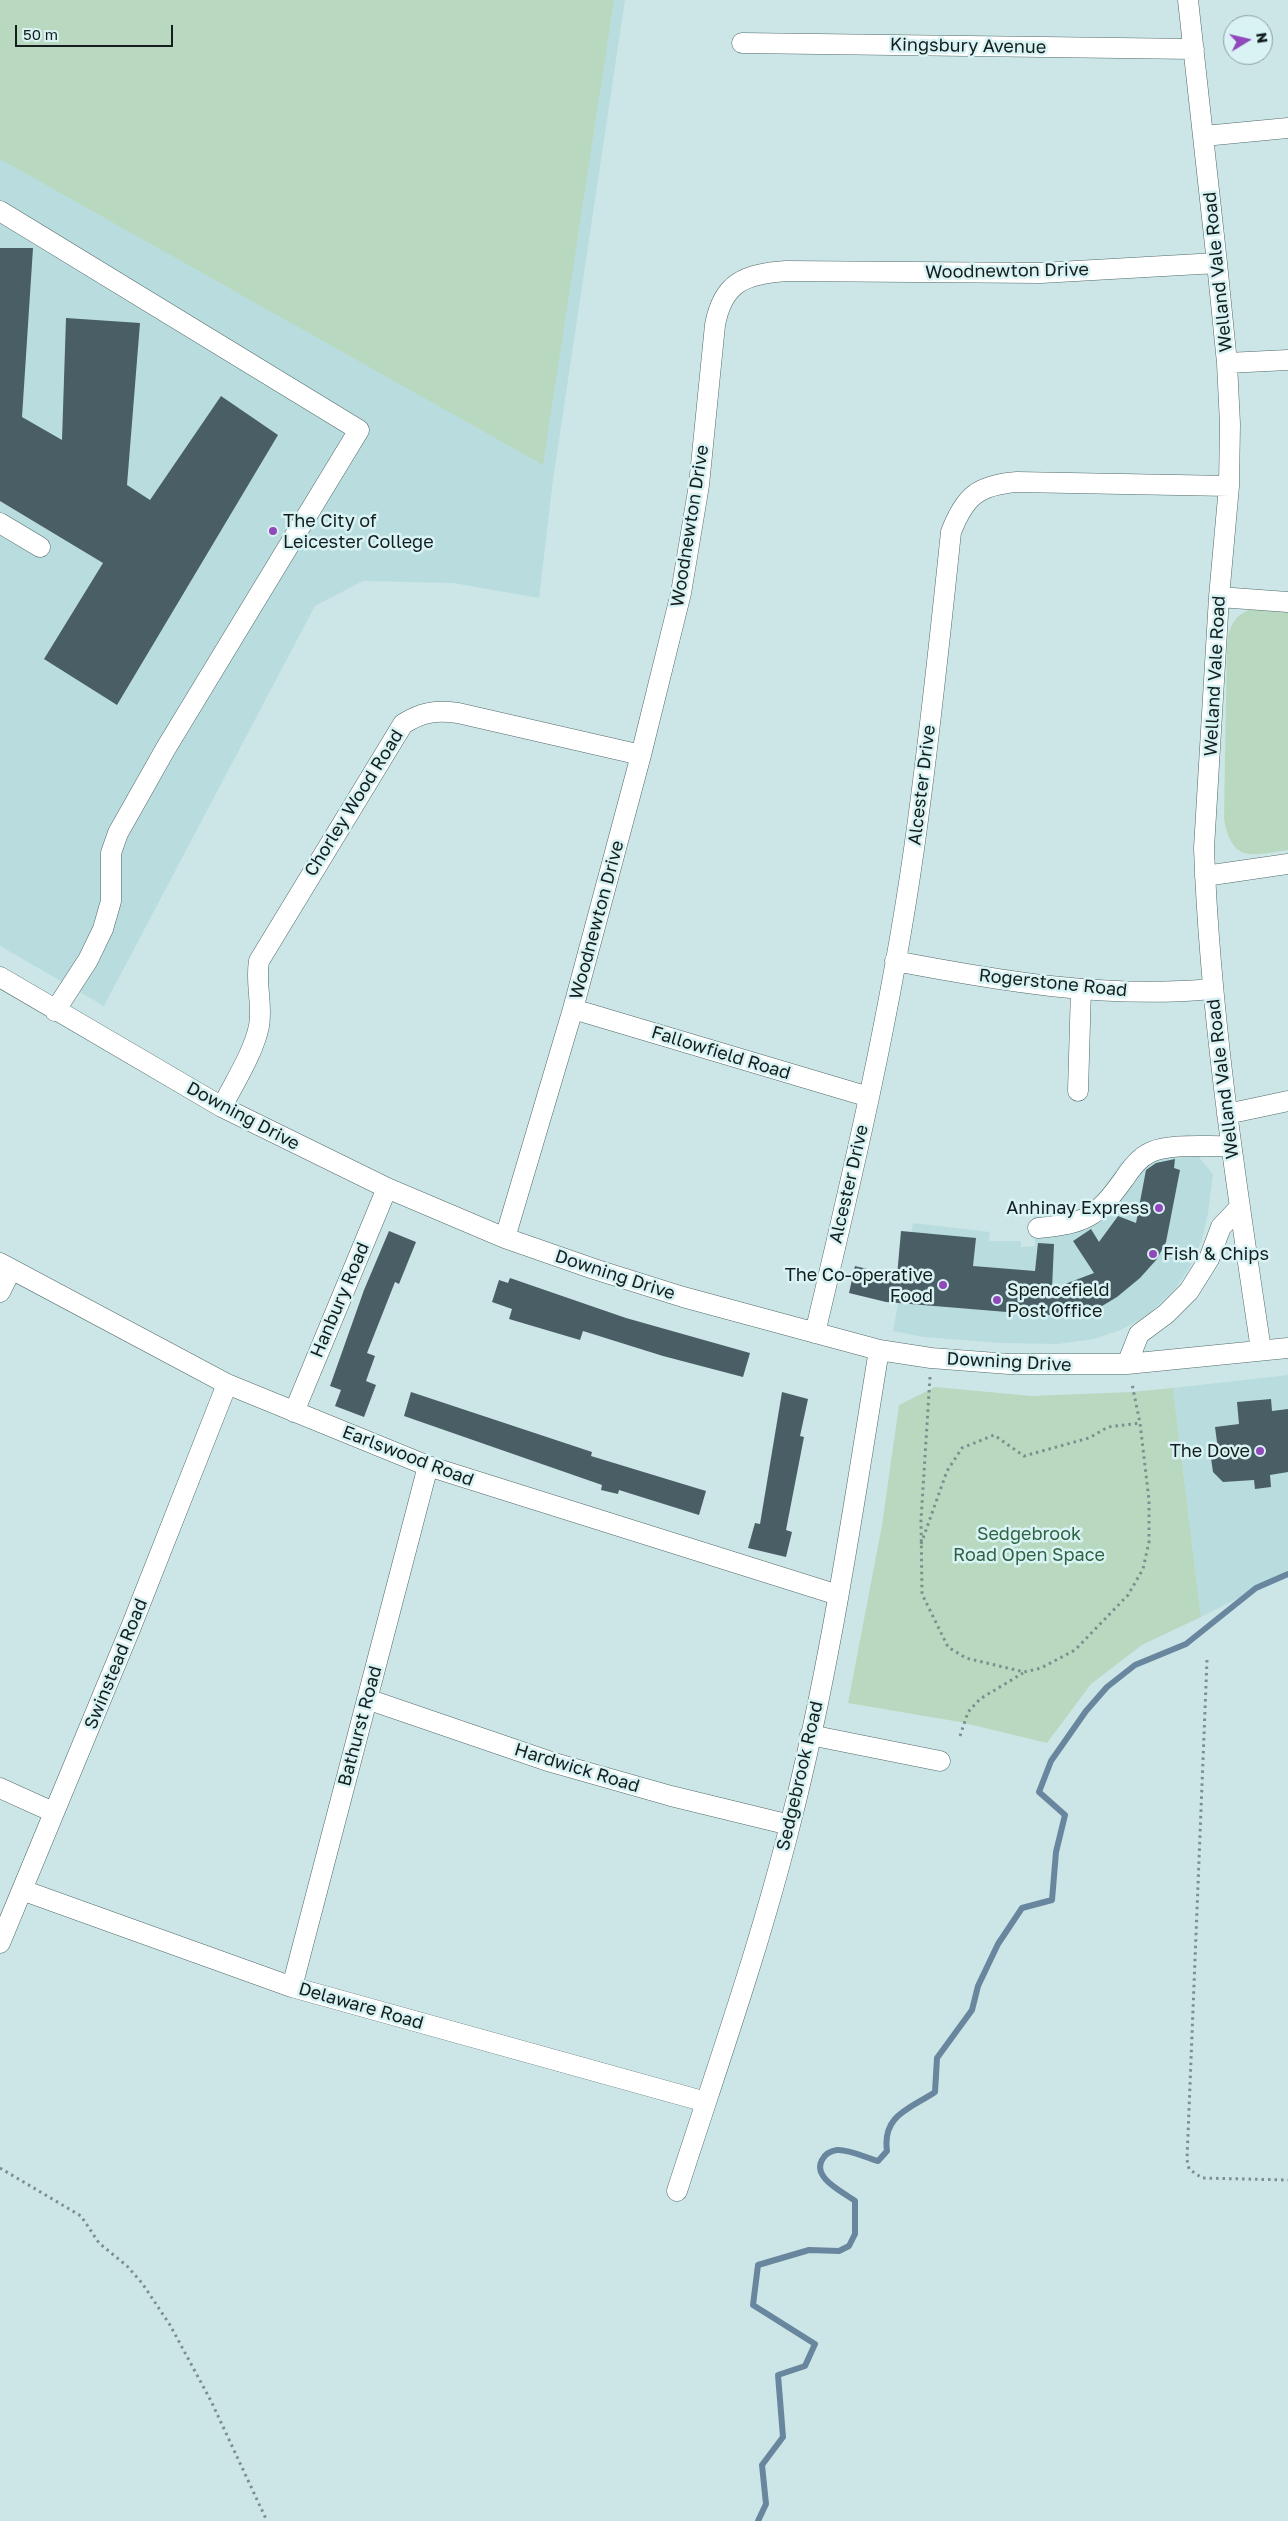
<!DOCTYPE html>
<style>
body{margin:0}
#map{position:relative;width:1288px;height:2521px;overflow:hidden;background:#cce6e7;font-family:"Golos Text",sans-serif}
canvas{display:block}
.north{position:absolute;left:1223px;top:15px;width:50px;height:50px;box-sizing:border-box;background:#d9f3f4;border:1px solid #8a9e9e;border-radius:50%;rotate:81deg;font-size:14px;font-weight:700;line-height:20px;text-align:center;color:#141e1e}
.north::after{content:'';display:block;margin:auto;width:18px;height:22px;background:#9148ba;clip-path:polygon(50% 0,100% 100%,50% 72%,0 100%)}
.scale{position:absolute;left:15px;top:25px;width:158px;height:22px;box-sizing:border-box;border:2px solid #141e1e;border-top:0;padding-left:6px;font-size:15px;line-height:18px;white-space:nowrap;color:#141e1e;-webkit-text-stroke:4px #d9f3f4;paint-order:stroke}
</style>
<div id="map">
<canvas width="1288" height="2521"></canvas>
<div class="north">N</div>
<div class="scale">50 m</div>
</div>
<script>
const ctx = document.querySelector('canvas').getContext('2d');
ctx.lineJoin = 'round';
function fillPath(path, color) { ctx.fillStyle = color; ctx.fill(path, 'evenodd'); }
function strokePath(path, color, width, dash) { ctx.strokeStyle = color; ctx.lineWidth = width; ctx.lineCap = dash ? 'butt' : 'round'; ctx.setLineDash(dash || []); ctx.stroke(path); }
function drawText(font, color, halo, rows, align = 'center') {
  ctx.font = font + ' "Golos Text",sans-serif'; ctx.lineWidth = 5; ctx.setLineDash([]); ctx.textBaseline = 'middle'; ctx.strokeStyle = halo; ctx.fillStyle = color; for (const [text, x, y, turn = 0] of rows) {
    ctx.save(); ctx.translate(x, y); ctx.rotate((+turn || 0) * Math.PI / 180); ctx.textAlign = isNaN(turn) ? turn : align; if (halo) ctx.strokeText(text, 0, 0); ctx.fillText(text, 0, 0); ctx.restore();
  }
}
const built = new Path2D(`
 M0,0h625l-72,480 -14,118 -86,-15 -90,-2 -48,25 -211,400 -104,-60z
 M1189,1134l12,26 12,14 -5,39 -6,27 -12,27 -15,22 -27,26 -27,15 -27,9 -36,5 -58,-1 -77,-6 -30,-6 20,-108 77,9 -1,9h32v6l14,-1 -1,-31 46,-5 24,-22 16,-25 28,-20z
 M1288,1375v198l-87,44 -28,-229z`);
const green = new Path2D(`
 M0,0h614l-71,465 -543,-306z
 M1251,609h37v241c-36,5 -56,14 -64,-31l3,-179c4,-16 8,-25 24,-31z
 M935,1387l97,9 99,-4 42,-4 28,229 -59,28 -51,39 -44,59 -87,-21 -112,-19 34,-178 17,-120z`);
const stream = new Path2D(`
 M758,2521l8,-17 -4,-39 21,-28 -5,-62 27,-9 10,-22 -62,-39 5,-40 51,-15 30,1 10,-5 6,-12v-33c-12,-9 -43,-23 -33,-41 3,-6 8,-9 15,-10 12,-1 29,8 41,11l9,-10c-5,-36 23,-42 48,-59l2,-34 35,-48 6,-24 20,-42 24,-36 30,-8 4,-48 9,-37 -26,-23 12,-31 35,-50 21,-24 28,-22 51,-21 70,-56 32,-14`);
const building = new Path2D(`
 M0,248h33l-11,169 40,23 4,-122 74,5 -13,162 23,15 71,-104 57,39 -161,270 -73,-46 59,-96 -103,-62z
 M1175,1159l-1,9 6,2 -14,72 -9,17 -17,19 -23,19 -15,9 -31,9h-28l-157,-13 -37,-9 6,-27 42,10 4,-45 75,7 -3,28 62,5 3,-28 16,1 -2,45 42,-16 -21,-32 18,-12 8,13 19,-26 18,7 10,-53 10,-7z
 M389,1231l27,11 -17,42 -4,-2 -28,71 8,3 -9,25 10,4 -12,32 -29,-11 6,-16 -11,-4 34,-96z
 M510,1278l116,40 124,35 -7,24 -80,-21 -80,-25 -3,9 -71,-21 3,-10 -20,-7 7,-22 9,3z
 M411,1392l181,60 -1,4 115,35 -7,24 -80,-25 -1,4 -17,-4 1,-5 -198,-69z
 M782,1392l26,7 -8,37 4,1 -18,93 6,2 -6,25 -38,-9 7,-25 5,1z
 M1271,1399l1,12 16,-2v63l-18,3 1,12 -16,2 -1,-9 -31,2 -10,-10 -2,-14 8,-1 -4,-30 24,-3 -2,-22z`);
const path = new Path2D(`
 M930,1377l-9,143 1,74 26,53 18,11 58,14 17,-4 34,-18 53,-55 15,-26 6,-27v-42l-9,-77 -8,-39
 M921,1544l26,-73 15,-23 32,-13 30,21 65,-18 19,-11 32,-4
 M1207,1660l-20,500 2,9 13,9 86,2
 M960,1736l8,-24 12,-13 43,-26
 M0,2168l81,48 18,27 28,23 15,17 28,42 41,76 56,120`);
const minor = new Path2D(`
 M1188,0l29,263 10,100 3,61 -1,62 -10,111 -15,251c6,168 32,335 57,502
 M742,43l452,6
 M1204,136l84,-8
 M0,211l359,219 -193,318 -48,85 -7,20v48l-8,28 -15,31 -33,51
 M1227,363l61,-3
 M0,523l40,24
 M1219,597l69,5
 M1205,876l83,-12
 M895,961c105,20 210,38 317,28
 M0,977l222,130 165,81 118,50 89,31 89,28 196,53 52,8 78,6h118l161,-16
 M573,1009l296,88
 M1078,1091l3,-102
 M222,1107c12,-24 32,-55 37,-81 4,-22 -4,-41 0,-65l144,-237c19,-12 33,-14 55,-11l183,42
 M1227,1114l61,-13
 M1038,1228c48,-5 57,-9 86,-49 7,-10 14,-21 27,-27 20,-9 57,-5 80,-6
 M505,1238l68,-229 68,-254 40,-162 18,-108 16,-160c8,-43 30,-51 71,-54l255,2 176,-10
 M0,1263l227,121 201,82 410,129
 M0,1292l11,-22
 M815,1333c38,-160 76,-321 99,-484 15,-106 26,-211 37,-317 14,-36 27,-47 66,-50l212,4
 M1127,1364l12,-30 27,-20 23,-23 20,-32 12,-32 18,-19
 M294,1412l93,-224
 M367,1699l184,63 120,34 119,29
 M810,1735l130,26
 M0,1788l53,24
 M22,1890l270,97 414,115
 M0,1943l131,-316 96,-243
 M292,1987l136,-521
 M677,2191c39,-121 82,-242 113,-366 40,-156 63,-316 89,-475`);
const markers = [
 [273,531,5,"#9148ba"],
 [1159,1208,5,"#9148ba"],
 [1153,1254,5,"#9148ba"],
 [943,1285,5,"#9148ba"],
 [997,1300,5,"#9148ba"],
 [1260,1451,5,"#9148ba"]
];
const streetNames = [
 ["Kingsbury Avenue",968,46,1],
 ["Woodnewton Drive",1007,271,-1],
 ["Welland Vale Road",1218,272,-96],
 ["Woodnewton Drive",690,526,-81],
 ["Welland Vale Road",1215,676,-87],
 ["Alcester Drive",922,785,-83],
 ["Chorley Wood Road",354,803,-58],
 ["Woodnewton Drive",597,920,-75],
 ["Rogerstone Road",1053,983,6],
 ["Fallowfield Road",721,1053,17],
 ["Welland Vale Road",1223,1079,-97],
 ["Downing Drive",243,1116,28],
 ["Alcester Drive",849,1184,-77],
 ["Downing Drive",615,1275,18],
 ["Hanbury Road",340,1300,-67],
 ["Downing Drive",1009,1362,3],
 ["Earlswood Road",408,1456,21],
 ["Swinstead Road",116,1664,-68],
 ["Bathurst Road",360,1726,-75],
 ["Hardwick Road",577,1768,17],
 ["Sedgebrook Road",800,1776,-77],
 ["Delaware Road",361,2006,16]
];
const poiNames = [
 ["The City of",283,521],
 ["Leicester College",283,542],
 ["Anhinay Express",1149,1208,"right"],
 ["Fish & Chips",1163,1254],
 ["The Co-operative",933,1275,"right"],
 ["Food",933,1296,"right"],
 ["Spencefield",1007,1290],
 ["Post Office",1007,1311],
 ["The Dove",1250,1451,"right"]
];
const parkNames = [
 ["Sedgebrook",1029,1534],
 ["Road Open Space",1029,1555]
];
fillPath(built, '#b9ddde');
fillPath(green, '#b8d9c0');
strokePath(stream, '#69869f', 6);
fillPath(building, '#495e65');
strokePath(minor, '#516969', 21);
strokePath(path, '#7c8f8f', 3, [2.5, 4]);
strokePath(minor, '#fff', 20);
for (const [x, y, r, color] of markers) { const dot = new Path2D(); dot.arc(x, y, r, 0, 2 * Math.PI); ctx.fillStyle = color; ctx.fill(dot); strokePath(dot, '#d9f3f4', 2); }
drawText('18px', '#141e1e', '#d9f3f4', streetNames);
drawText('18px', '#141e1e', '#d9f3f4', poiNames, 'left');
drawText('18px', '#2e6341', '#d9f3f4', parkNames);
</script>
